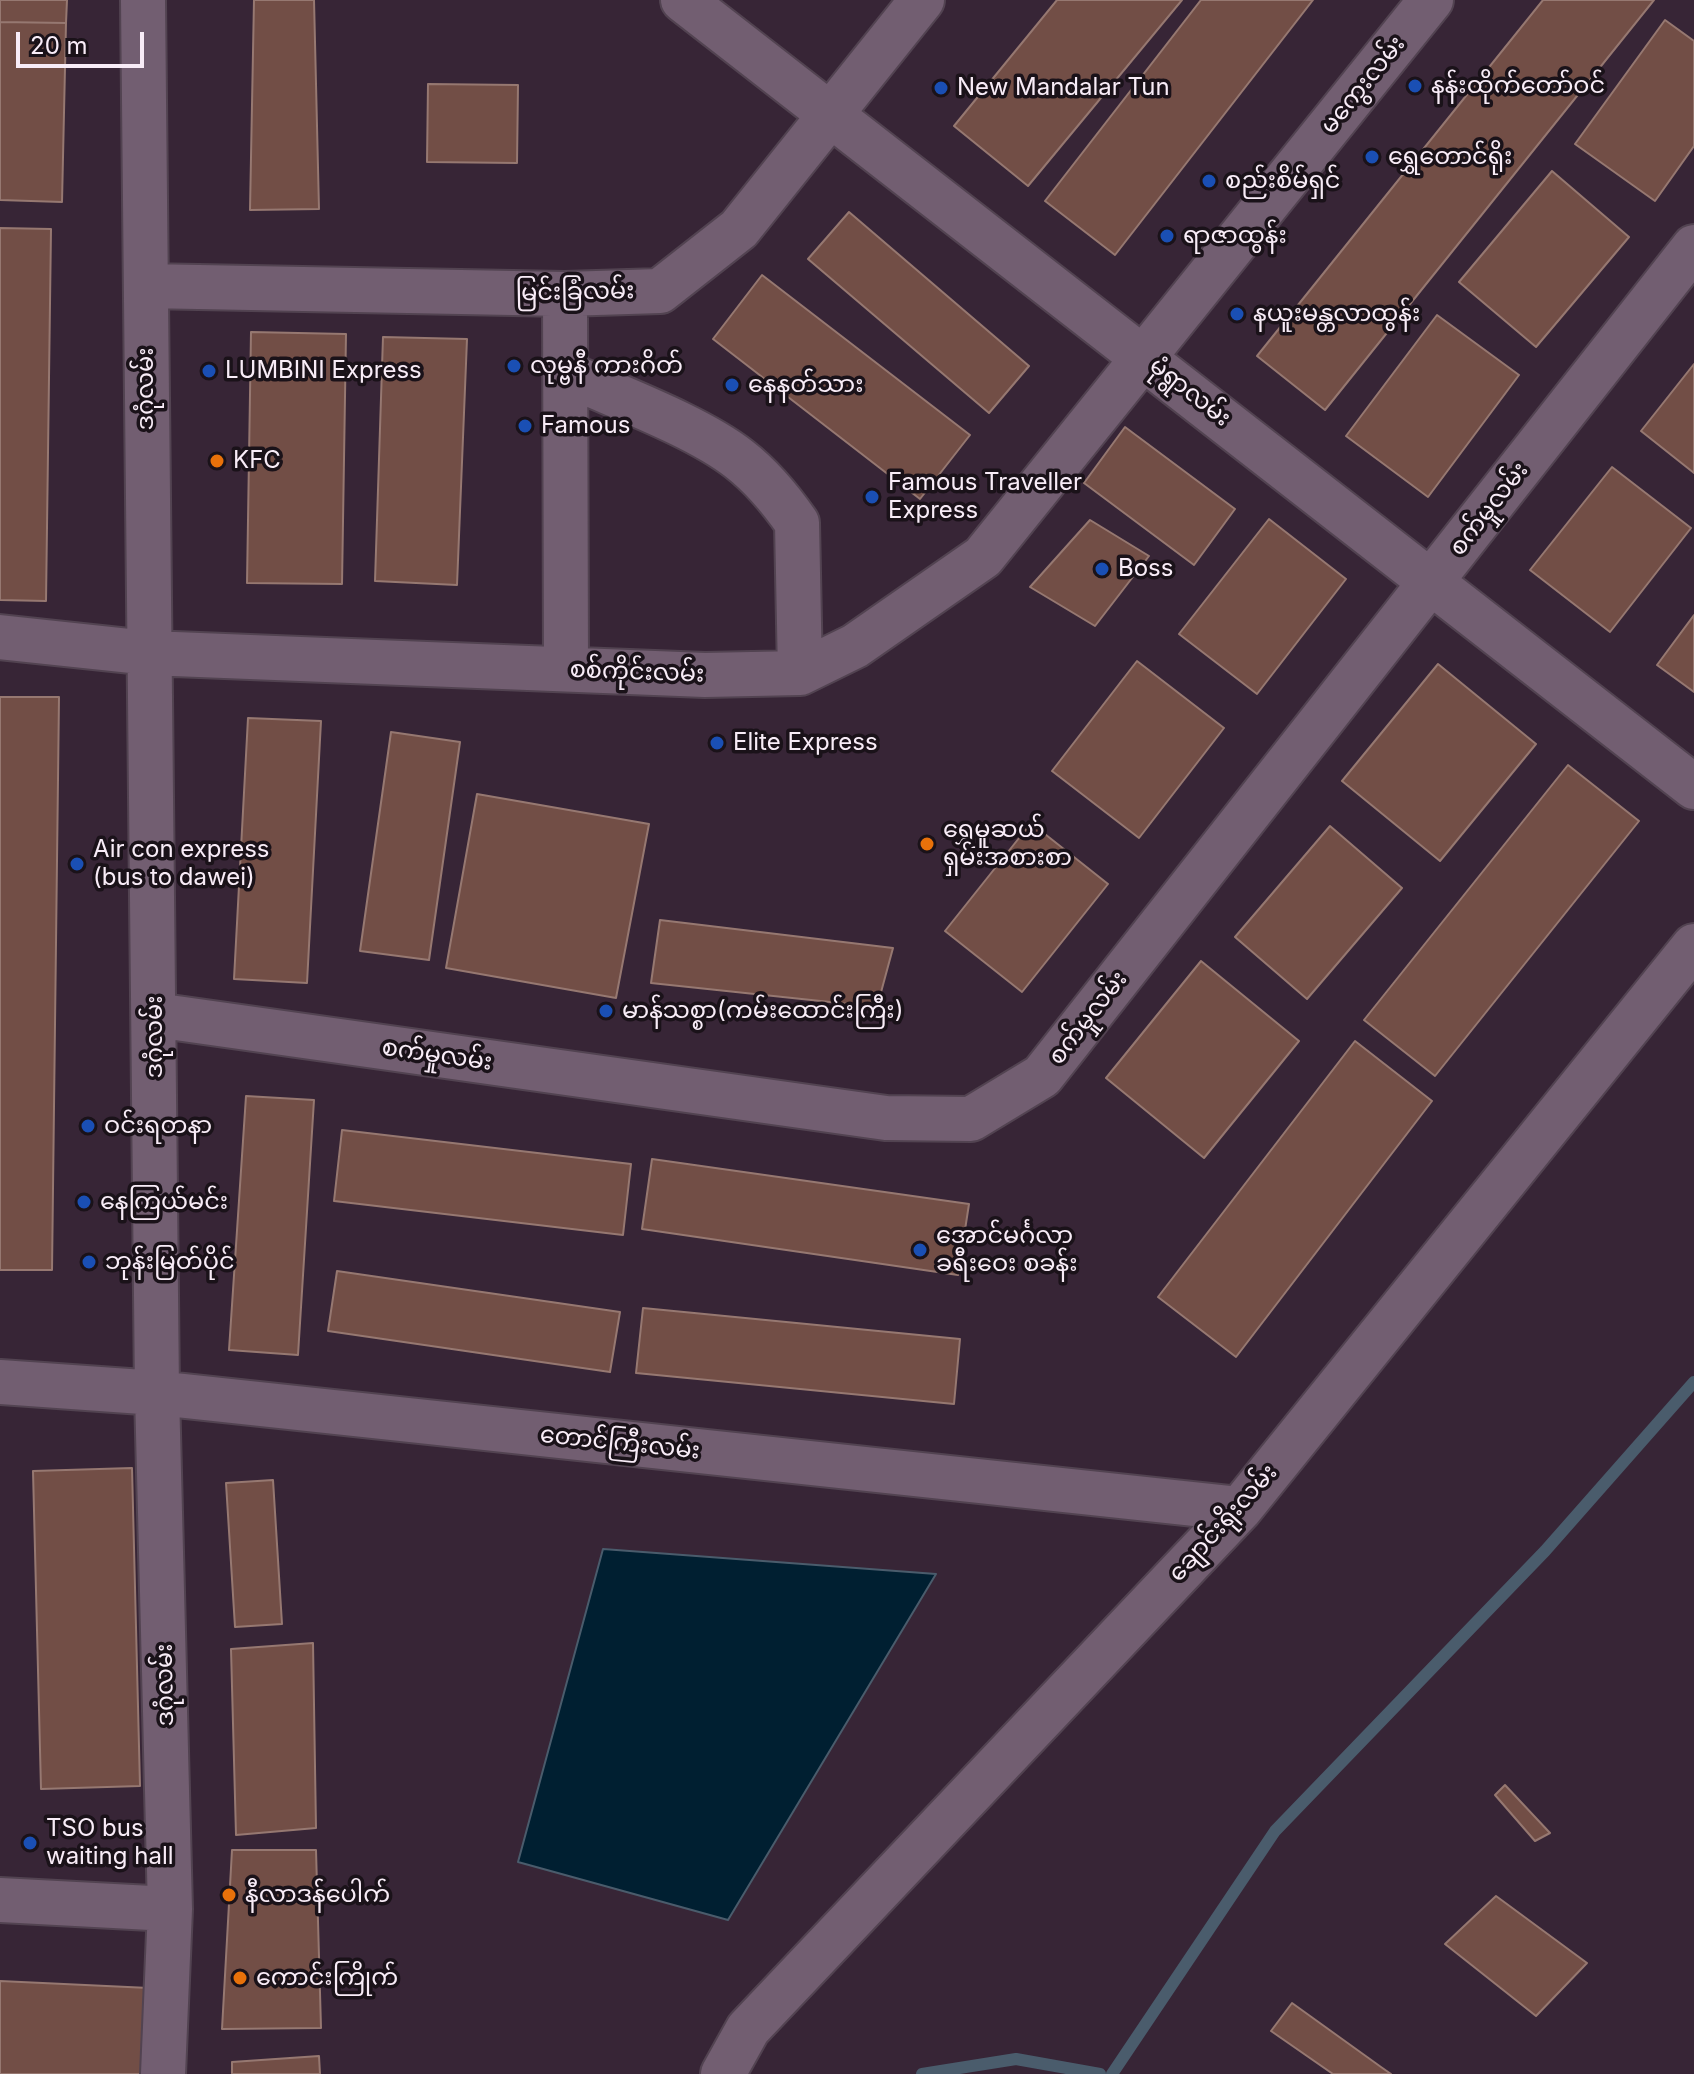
<!DOCTYPE html>
<meta charset="utf-8">
<style>
body{margin:0}
#map{position:relative;width:1694px;height:2074px;overflow:hidden;background:#372536;font-family:Inter,sans-serif}
canvas{display:block}
.scale{position:absolute;left:16px;top:32px;width:128px;height:36px;box-sizing:border-box;border:4px solid #f8ecf7;border-top:0;padding-left:10px;font-size:24px;line-height:28px;white-space:nowrap;color:#f8ecf7;-webkit-text-stroke:6px #1a1219;paint-order:stroke}
</style>
<div id="map">
<canvas width="1694" height="2074"></canvas>
<div class="scale">20 m</div>
</div>
<script>
const ctx = document.querySelector('canvas').getContext('2d');
ctx.lineJoin = 'round';
function fillPath(path, color) { ctx.fillStyle = color; ctx.fill(path, 'evenodd'); }
function strokePath(path, color, width, dash) { ctx.strokeStyle = color; ctx.lineWidth = width; ctx.lineCap = dash ? 'butt' : 'round'; ctx.setLineDash(dash || []); ctx.stroke(path); }
function drawText(font, color, halo, rows, align = 'center') {
  ctx.font = font + ' Inter,"Noto Sans Myanmar",sans-serif'; ctx.lineWidth = 7; ctx.setLineDash([]); ctx.textBaseline = 'middle'; ctx.strokeStyle = halo; ctx.fillStyle = color; for (const [text, x, y, turn = 0] of rows) {
    ctx.save(); ctx.translate(x, y); ctx.rotate((+turn || 0) * Math.PI / 180); ctx.textAlign = isNaN(turn) ? turn : align; if (halo) ctx.strokeText(text, 0, 0); ctx.fillText(text, 0, 0); ctx.restore();
  }
}
const water = new Path2D(`
 M603,1549l333,25 -208,346 -210,-58z`);
const stream = new Path2D(`
 M922,2074l94,-15 84,15
 M1112,2074l163,-243 270,-280 149,-169`);
const building = new Path2D(`
 M0,0h67l-1,23 -66,-1z
 M254,0h60l5,209 -69,1z
 M1057,0h125l-154,186 -74,-60z
 M1201,0h112l-198,255 -70,-54z
 M1543,0h111l-329,410 -68,-54z
 M1665,20l29,21v105l-39,55 -80,-57z
 M0,22l66,1 -4,179 -62,-2z
 M428,84l90,1 -1,78 -90,-1z
 M1552,171l77,66 -93,110 -77,-65z
 M849,212l180,154 -40,47 -181,-154z
 M0,228l51,1 -5,372 -46,-1z
 M762,275l208,160 -50,64 -207,-160z
 M1437,315l82,60 -91,122 -82,-61z
 M251,332l95,2 -4,250 -95,-1z
 M383,337l84,2 -10,246 -82,-4z
 M1694,364v109l-53,-42z
 M1125,427l110,82 -41,56 -110,-82z
 M1612,467l79,61 -81,104 -80,-62z
 M1269,519l77,60 -89,115 -78,-60z
 M1090,520l59,36 -54,70 -65,-39z
 M1694,615v77l-37,-27z
 M1137,661l87,67 -85,110 -87,-67z
 M1438,664l98,80 -96,117 -98,-80z
 M0,697h59l-7,573h-52z
 M248,718l73,3 -14,262 -73,-4z
 M391,732l69,10 -31,218 -69,-9z
 M1568,765l71,56 -204,255 -71,-56z
 M477,794l172,30 -33,174 -170,-30z
 M1031,823l77,61 -86,108 -77,-61z
 M1330,826l72,62 -95,111 -72,-62z
 M660,920l233,28 -16,59 -226,-24z
 M1201,961l98,80 -95,117 -98,-80z
 M1355,1041l77,60 -196,256 -78,-60z
 M246,1096l68,4 -16,255 -69,-5z
 M342,1130l289,34 -8,71 -289,-34z
 M652,1159l317,45 -11,71 -316,-46z
 M337,1271l283,41 -10,60 -282,-41z
 M643,1308l317,31 -6,65 -318,-31z
 M132,1468l8,318 -99,3 -8,-318z
 M273,1480l9,144 -47,3 -9,-144z
 M313,1643l3,185 -80,7 -5,-186z
 M1505,1785l45,48 -15,8 -40,-46z
 M232,1850h84l5,178 -99,1z
 M1496,1896l91,67 -51,53 -91,-72z
 M0,1981l149,7 -5,86h-144z
 M1292,2003l89,64 10,7h-58l-62,-43z
 M319,2056l1,18h-88v-12z`);
const minor = new Path2D(`
 M143,0l14,1393 13,516 -7,165
 M683,0l1011,787
 M146,286l419,8 95,-3 79,-62 183,-229
 M565,294l1,375
 M567,374c50,23 130,52 172,85 22,17 42,41 58,64l3,150
 M0,637l149,16 556,22 95,-2 55,-27 128,-89 448,-557
 M155,1015l731,103 85,1 71,-43 652,-829
 M0,1382l157,11 1083,116
 M0,1900l170,9
 M723,2074l25,-45 492,-520 454,-563`);
const markers = [
 [1415,86,8,"#1a4fb4"],
 [941,88,8,"#1a4fb4"],
 [1372,157,8,"#1a4fb4"],
 [1209,181,8,"#1a4fb4"],
 [1167,236,8,"#1a4fb4"],
 [1237,314,8,"#1a4fb4"],
 [514,366,8,"#1a4fb4"],
 [209,371,8,"#1a4fb4"],
 [732,385,8,"#1a4fb4"],
 [525,426,8,"#1a4fb4"],
 [217,461,8,"#e8710a"],
 [872,497,8,"#1a4fb4"],
 [1102,569,8,"#1a4fb4"],
 [717,743,8,"#1a4fb4"],
 [927,844,8,"#e8710a"],
 [77,864,8,"#1a4fb4"],
 [606,1011,8,"#1a4fb4"],
 [88,1126,8,"#1a4fb4"],
 [84,1202,8,"#1a4fb4"],
 [920,1250,8,"#1a4fb4"],
 [89,1262,8,"#1a4fb4"],
 [30,1843,8,"#1a4fb4"],
 [229,1895,8,"#e8710a"],
 [240,1978,8,"#e8710a"]
];
const streetNames = [
 ["မကွေးလမ်း",1363,85,-51],
 ["မြင်းခြံလမ်း",575,292,-1],
 ["ဒဂုံလမ်း",146,389,-90],
 ["မုံရွာလမ်း",1190,392,38],
 ["စက်မှုလမ်း",1489,509,-52],
 ["စစ်ကိုင်းလမ်း",637,672,2],
 ["စက်မှုလမ်း",1088,1018,-52],
 ["ဒဂုံလမ်း",155,1037,-90],
 ["စက်မှုလမ်း",437,1055,8],
 ["တောင်ကြီးလမ်း",620,1443,6],
 ["ချောင်းရိုးလမ်း",1223,1523,-48],
 ["ဒဂုံလမ်း",165,1685,-91]
];
const poiNames = [
 ["နန်းထိုက်တော်ဝင်",1431,86],
 ["New Mandalar Tun",957,88],
 ["ရွှေတောင်ရိုး",1388,157],
 ["စည်းစိမ်ရှင်",1225,181],
 ["ရာဇာထွန်း",1183,236],
 ["နယူးမန္တလာထွန်း",1253,314],
 ["လုမ္ဗနီ ကားဂိတ်",530,366],
 ["LUMBINI Express",225,371],
 ["နေနတ်သား",748,385],
 ["Famous",541,426],
 ["KFC",233,461],
 ["Famous Traveller",888,483],
 ["Express",888,511],
 ["Boss",1118,569],
 ["Elite Express",733,743],
 ["ရွှေမူဆယ်",943,830],
 ["ရှမ်းအစားစာ",943,858],
 ["Air con express",93,850],
 ["(bus to dawei)",93,878],
 ["မာန်သစ္စာ(ကမ်းထောင်းကြီး)",622,1011],
 ["ဝင်းရတနာ",104,1126],
 ["နေကြယ်မင်း",100,1202],
 ["အောင်မင်္ဂလာ",936,1236],
 ["ခရီးဝေး စခန်း",936,1264],
 ["ဘုန်းမြတ်ပိုင်",105,1262],
 ["TSO bus",46,1829],
 ["waiting hall",46,1857],
 ["နီလာဒန်ပေါက်",245,1895],
 ["ကောင်းကြိုက်",256,1978]
];
fillPath(water, '#001f31');
strokePath(water, '#4a5c6c', 2);
strokePath(stream, '#4a5c6c', 12);
fillPath(building, '#724e46');
strokePath(building, '#967871', 2);
strokePath(minor, '#524351', 48);
strokePath(minor, '#725e71', 44);
for (const [x, y, r, color] of markers) { const dot = new Path2D(); dot.arc(x, y, r, 0, 2 * Math.PI); ctx.fillStyle = color; ctx.fill(dot); strokePath(dot, '#1a1219', 3); }
drawText('24px', '#f8ecf7', '#1a1219', streetNames);
drawText('24px', '#f8ecf7', '#1a1219', poiNames, 'left');
</script>
